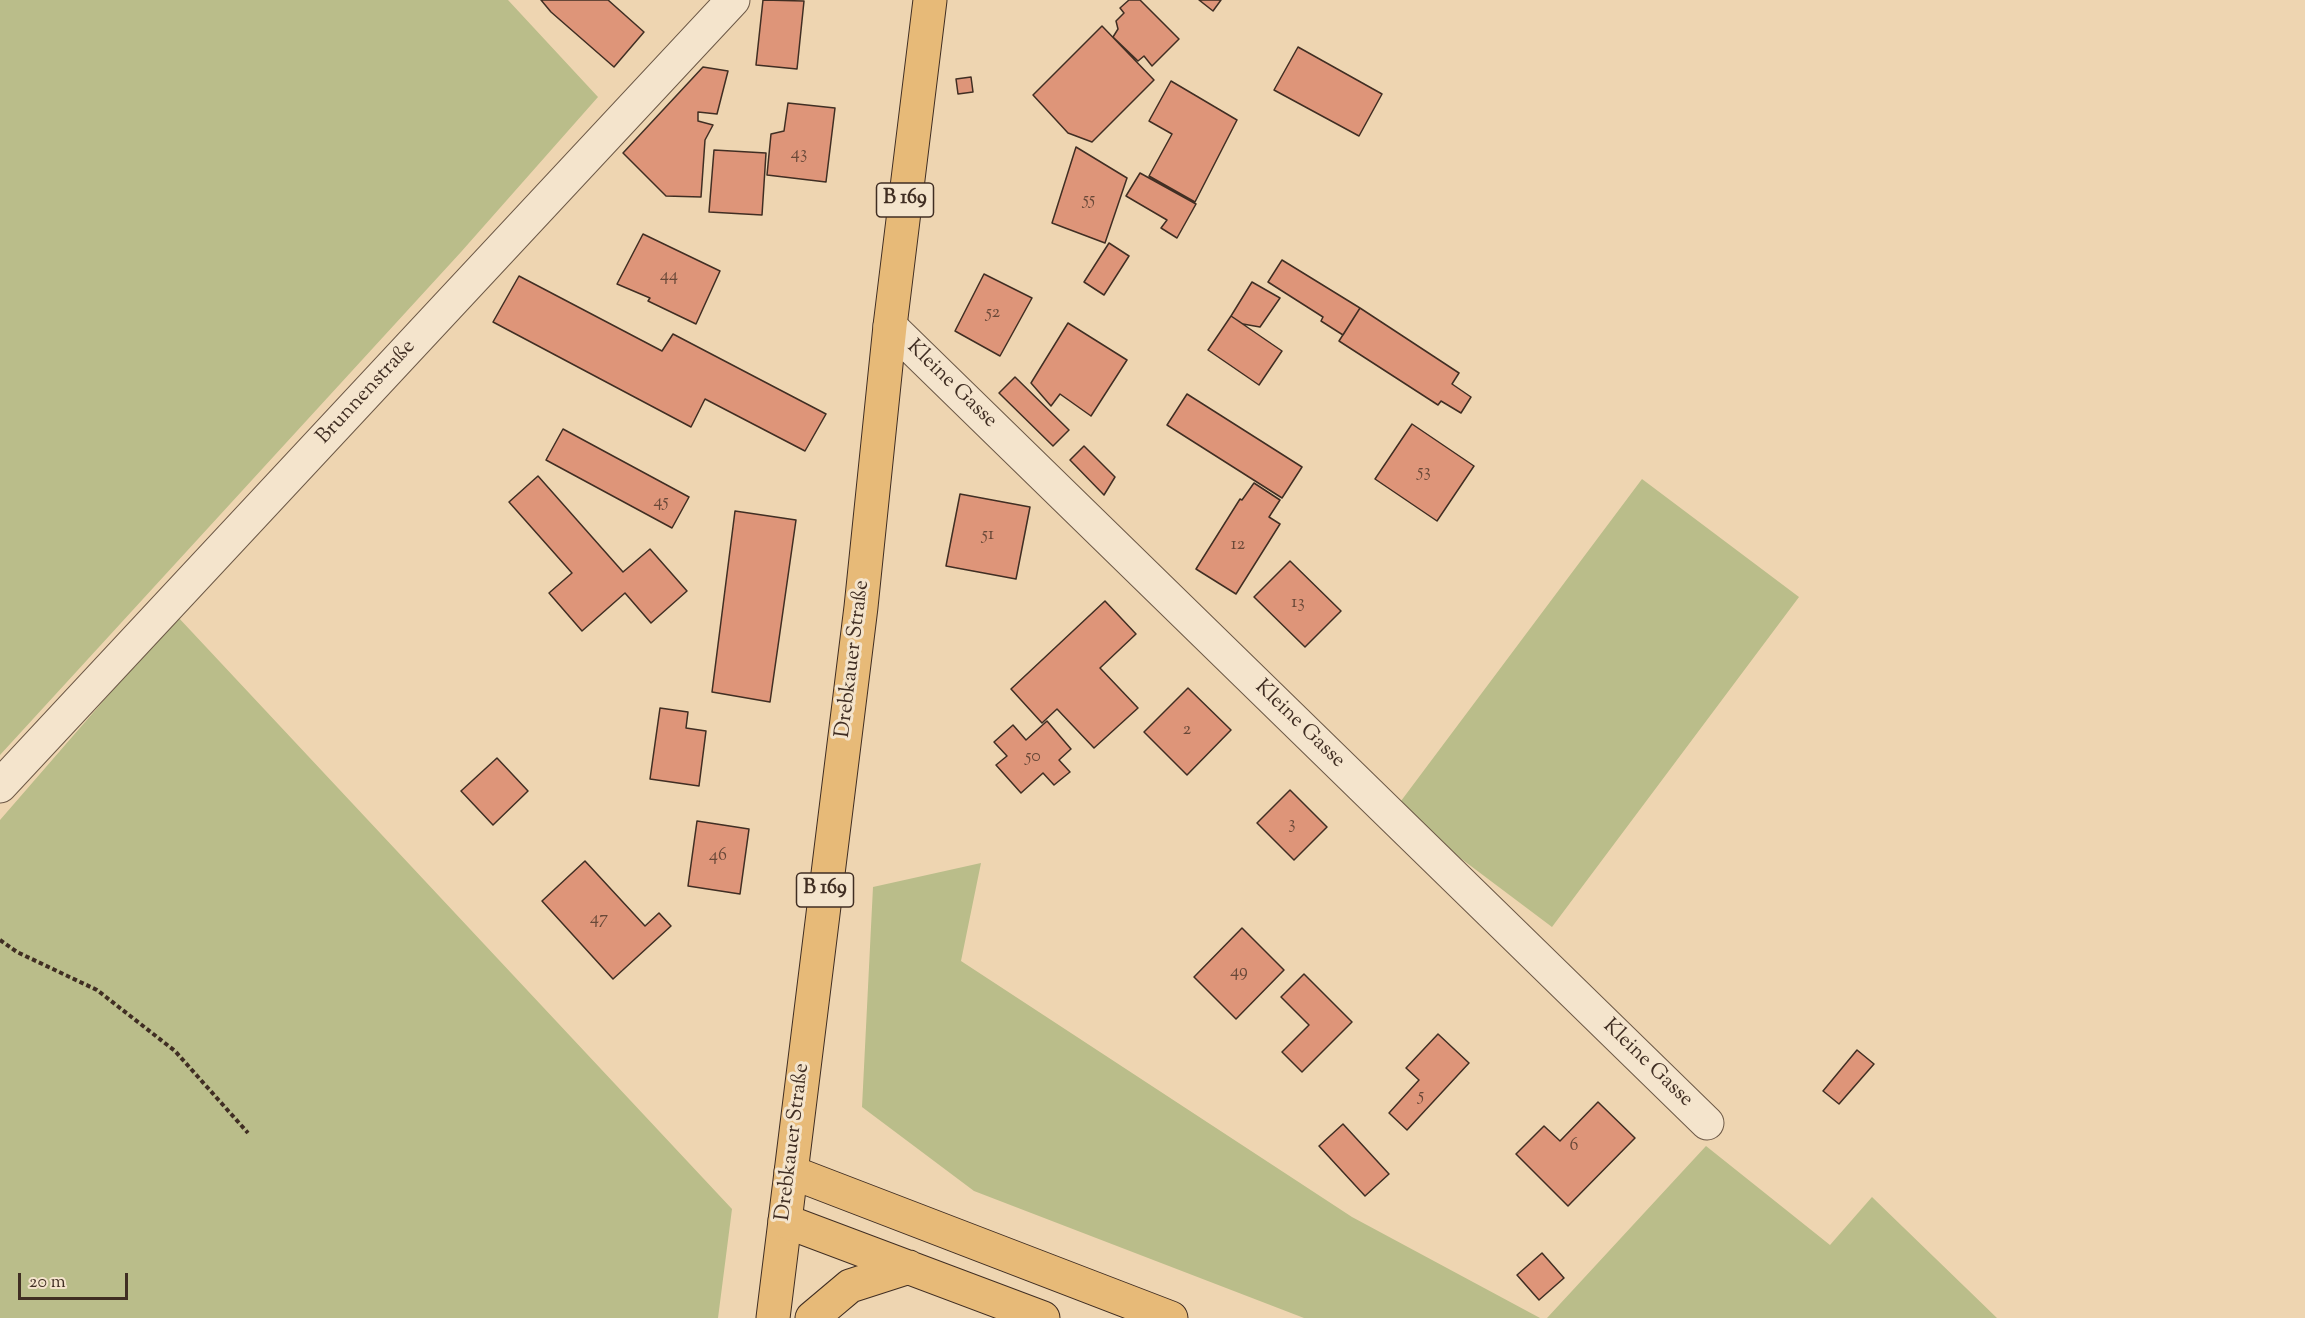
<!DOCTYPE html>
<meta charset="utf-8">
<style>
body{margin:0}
#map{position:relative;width:2305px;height:1318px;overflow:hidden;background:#eed5b1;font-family:"Sorts Mill Goudy",serif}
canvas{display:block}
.scale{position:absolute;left:18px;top:1273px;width:110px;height:27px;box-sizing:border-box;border:3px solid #402e23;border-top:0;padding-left:8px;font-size:18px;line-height:21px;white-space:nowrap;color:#402e23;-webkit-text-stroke:4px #f4e4cc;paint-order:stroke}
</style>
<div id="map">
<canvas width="2305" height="1318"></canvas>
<div class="scale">20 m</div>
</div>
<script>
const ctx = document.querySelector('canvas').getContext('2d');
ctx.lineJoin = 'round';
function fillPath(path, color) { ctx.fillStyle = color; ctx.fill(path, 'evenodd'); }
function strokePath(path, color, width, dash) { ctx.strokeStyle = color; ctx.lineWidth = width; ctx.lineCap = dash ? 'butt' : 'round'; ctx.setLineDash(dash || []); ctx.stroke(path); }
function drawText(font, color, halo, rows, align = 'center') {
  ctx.font = font + ' "Sorts Mill Goudy",serif'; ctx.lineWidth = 6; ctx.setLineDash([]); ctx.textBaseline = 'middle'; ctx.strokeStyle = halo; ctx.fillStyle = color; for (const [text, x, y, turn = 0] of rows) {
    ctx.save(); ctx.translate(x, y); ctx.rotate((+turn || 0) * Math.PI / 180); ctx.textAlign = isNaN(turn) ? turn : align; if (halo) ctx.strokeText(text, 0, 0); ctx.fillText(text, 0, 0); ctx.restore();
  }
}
const green = new Path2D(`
 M0,0h508l90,97 -137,155 -461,503z
 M1642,479l157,118 -247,330 -157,-118z
 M177,616l555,593 -14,109h-718v-498z
 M981,863l-20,98 391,256 188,101h-236l-330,-127 -112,-84 11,-220z
 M1706,1146l124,99 42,-48 125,121h-450z`);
const building = new Path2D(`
 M541,0h67l36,32 -30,35 -63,-55z
 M763,0l41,1 -7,68 -41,-4z
 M1129,0h11l39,39 -27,27 -8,-10 -6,5 -25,-24 5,-8 -2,-8 8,-8 -4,-5z
 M1199,0h22l-8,11z
 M1102,26l52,54 -62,62 -24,-9 -35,-38z
 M1298,47l84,47 -23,42 -85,-46z
 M703,67l25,4 -11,43 -19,-2v9l15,4 -8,15 -4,57 -35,-1 -43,-43z
 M971,77l2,15 -15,2 -2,-15z
 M1171,81l66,39 -42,82 -46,-26 23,-42 -23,-13z
 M788,103l47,5 -9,74 -59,-7 4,-41 13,-3z
 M1076,147l51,31 -22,65 -53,-20z
 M714,150l52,3 -4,62 -53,-3z
 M1140,173l56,31 -19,34 -16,-10 6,-8 -41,-24z
 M643,234l77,37 -24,53 -48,-23 2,-3 -33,-14z
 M1109,243l20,13 -25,39 -20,-13z
 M1282,260l78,48 -17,27 -22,-14 2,-4 -55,-35z
 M984,274l48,24 -32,58 -45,-25z
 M519,276l143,75 11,-17 153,80 -21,37 -100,-52 -14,28 -198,-105z
 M1252,282l28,16 -20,29 -17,-3 -12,-8z
 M1360,308l99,65 -7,11 19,13 -10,16 -20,-12 -3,4 -99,-64z
 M1231,316l51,35 -23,34 -51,-35z
 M1068,323l59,37 -36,56 -31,-22 -9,12 -20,-23z
 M1015,377l54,53 -16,16 -54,-53z
 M1187,394l115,73 -20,31 -115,-73z
 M1412,424l62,42 -37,55 -62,-42z
 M563,429l126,68 -17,31 -126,-68z
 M1084,446l31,31 -11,18 -34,-35z
 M538,476l85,96 27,-23 37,42 -36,32 -26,-30 -43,38 -33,-38 23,-20 -63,-71z
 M1254,483l26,17 -11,17 11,7 -44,70 -40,-25 44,-70 2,1z
 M960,494l70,13 -14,72 -70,-13z
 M735,511l61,9 -26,182 -58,-10z
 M1290,561l51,50 -36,36 -51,-50z
 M1105,601l31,33 -36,34 38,40 -44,40 -37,-39 -15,14 -31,-34z
 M1188,688l43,42 -44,45 -43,-43z
 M660,708l28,4 -2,16 20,3 -7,55 -49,-7z
 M1047,721l24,28 -12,11 11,12 -16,13 -11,-12 -22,20 -25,-28 11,-9 -13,-14 19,-17 13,15z
 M497,758l31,33 -35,34 -32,-34z
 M1290,790l37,37 -33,33 -37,-37z
 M697,821l52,8 -9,65 -52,-8z
 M585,861l60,65 14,-13 12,13 -58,53 -71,-78z
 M1242,928l42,42 -48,49 -42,-42z
 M1304,974l48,48 -50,50 -20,-20 27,-27 -28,-28z
 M1438,1034l31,29 -62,67 -18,-17 30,-33 -13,-12z
 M1857,1050l17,14 -35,40 -16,-13z
 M1598,1102l37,36 -67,68 -52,-52 28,-28 16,15z
 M1343,1124l46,50 -24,22 -46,-50z
 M1542,1253l22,25 -25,22 -22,-25z`);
const path = new Path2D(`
 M0,940l17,12 80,38 78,61 73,82`);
const minor = new Path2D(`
 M890,326l817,797
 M0,786l733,-786`);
const major = new Path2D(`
 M773,1318l88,-711 29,-281 40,-326`);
const highway = new Path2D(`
 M791,1172l380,146
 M785,1221l258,97
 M812,1318l38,-32 59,-19`);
const numberNames = [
 ["43",799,155],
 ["55",1089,201],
 ["44",669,277],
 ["52",993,314],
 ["53",1424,473],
 ["45",661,503],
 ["51",988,536],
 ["12",1238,546],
 ["13",1298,604],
 ["2",1187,731],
 ["50",1033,758],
 ["3",1292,825],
 ["46",718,857],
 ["47",599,920],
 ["49",1239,973],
 ["5",1421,1097],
 ["6",1574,1147]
];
const shields = [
 [905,200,57],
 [825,890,57]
];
const shieldNames = [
 ["B 169",905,200],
 ["B 169",825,890]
];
const streetNames = [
 ["Kleine Gasse",951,385,44],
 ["Brunnenstraße",367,393,-47],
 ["Drebkauer Straße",854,659,-83],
 ["Kleine Gasse",1299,725,44],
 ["Kleine Gasse",1647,1064,44],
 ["Drebkauer Straße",794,1142,-83]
];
fillPath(green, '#babd8a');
fillPath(building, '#de9579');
strokePath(building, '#402e23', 1.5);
strokePath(minor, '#6c5846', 35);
strokePath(major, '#402e23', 35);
strokePath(highway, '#402e23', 35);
strokePath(path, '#402e23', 4, [4.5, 3]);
strokePath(minor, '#f4e4cc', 33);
strokePath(major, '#e7ba78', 33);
strokePath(highway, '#e7ba78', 33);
drawText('18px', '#684838', null, numberNames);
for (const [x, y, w] of shields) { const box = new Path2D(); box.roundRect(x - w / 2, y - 17, w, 34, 4.5); ctx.fillStyle = '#f4e4cc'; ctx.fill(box); strokePath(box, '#402e23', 1.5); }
drawText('bold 20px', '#402e23', null, shieldNames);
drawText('21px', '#402e23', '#f4e4cc', streetNames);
</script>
